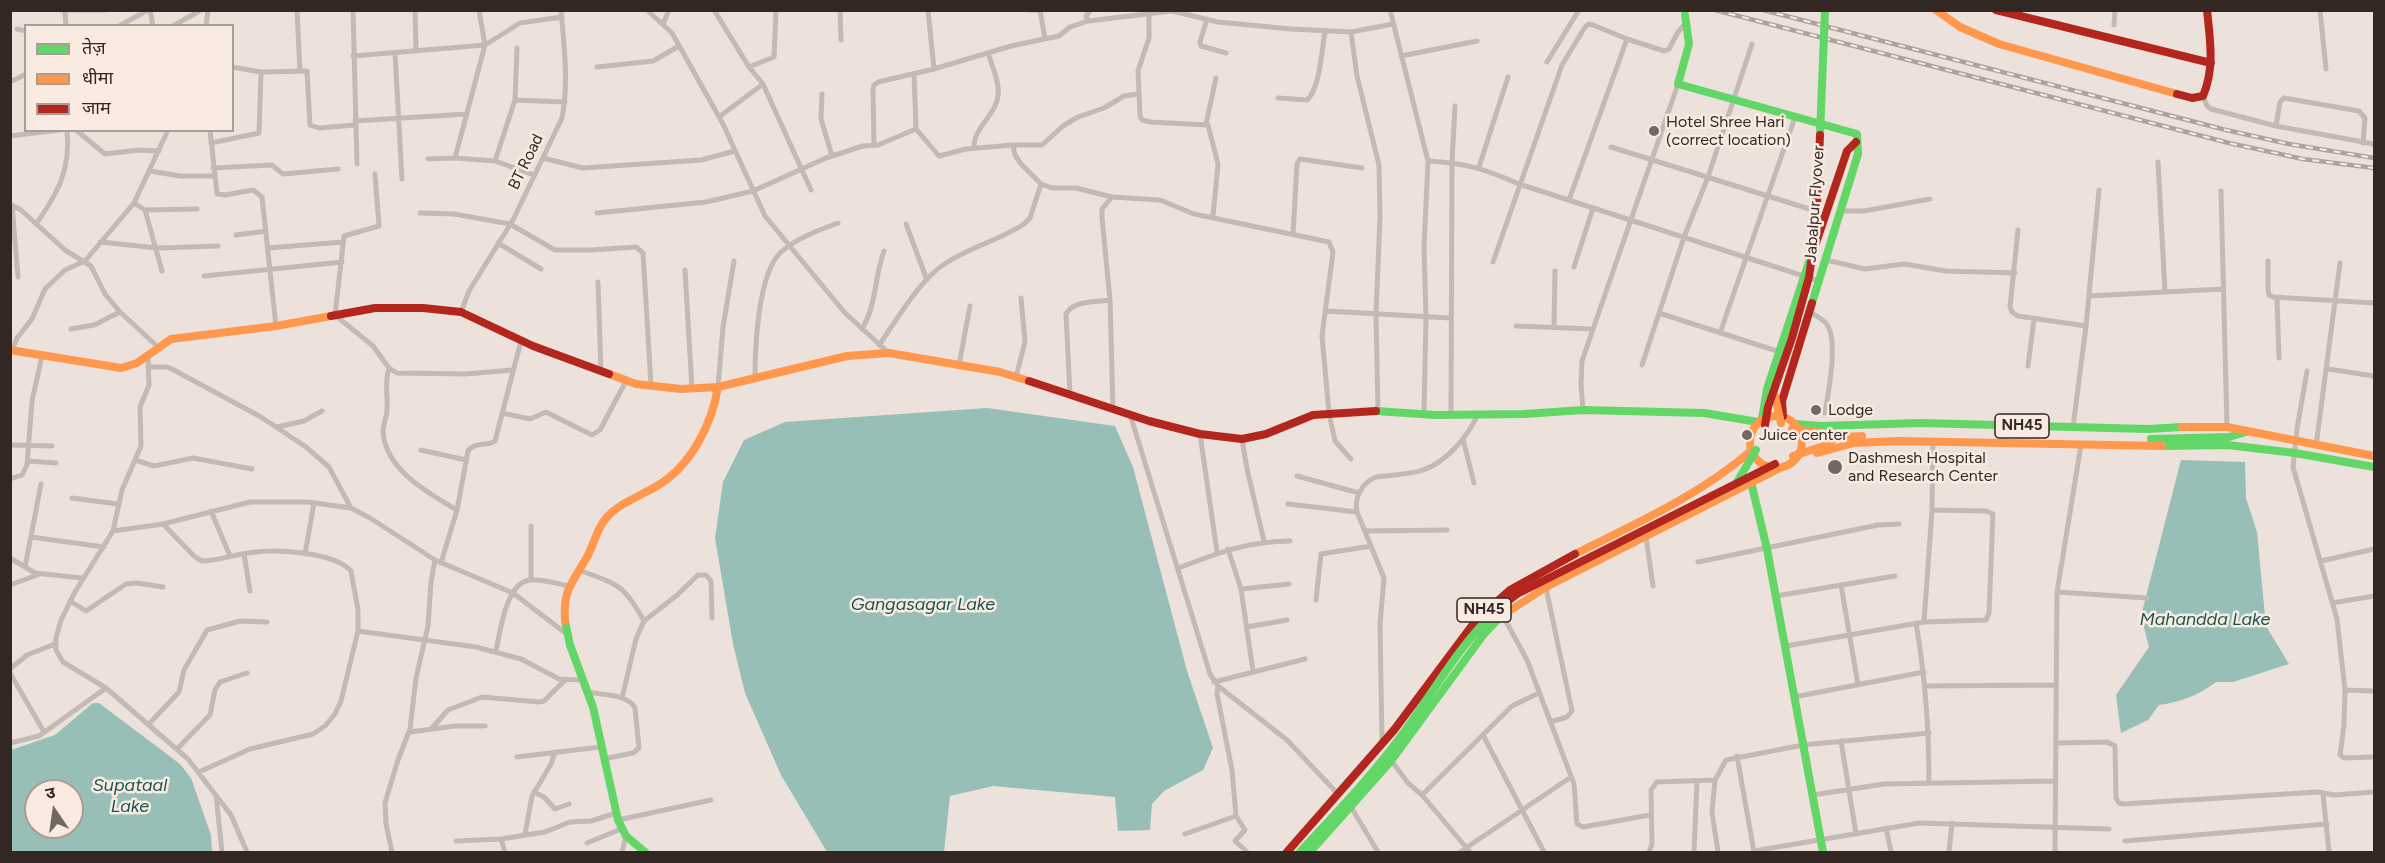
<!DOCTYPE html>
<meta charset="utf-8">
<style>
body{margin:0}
#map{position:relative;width:2385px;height:863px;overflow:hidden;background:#ece1db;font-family:Figtree,"Noto Sans Devanagari",sans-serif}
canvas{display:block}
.frame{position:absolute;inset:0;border:12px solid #332724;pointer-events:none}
.legend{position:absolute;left:24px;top:24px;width:210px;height:108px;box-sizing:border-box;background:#f9ebe1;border:2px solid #aa9d95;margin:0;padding:8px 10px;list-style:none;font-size:18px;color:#332724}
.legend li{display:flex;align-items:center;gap:12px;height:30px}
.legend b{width:30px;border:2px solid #aa9d95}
.north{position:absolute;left:24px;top:779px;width:60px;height:60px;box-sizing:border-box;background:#f9ebe1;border:2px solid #aa9d95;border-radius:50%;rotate:347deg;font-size:16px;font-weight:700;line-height:24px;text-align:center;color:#332724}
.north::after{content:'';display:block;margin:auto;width:21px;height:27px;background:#746864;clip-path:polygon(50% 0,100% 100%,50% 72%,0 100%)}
</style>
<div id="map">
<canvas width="2385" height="863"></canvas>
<div class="frame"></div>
<ul class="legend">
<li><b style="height:8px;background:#63d668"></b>तेज़</li>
<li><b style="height:8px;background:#ff974d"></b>धीमा</li>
<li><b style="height:8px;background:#b3261e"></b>जाम</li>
</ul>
<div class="north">उ</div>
</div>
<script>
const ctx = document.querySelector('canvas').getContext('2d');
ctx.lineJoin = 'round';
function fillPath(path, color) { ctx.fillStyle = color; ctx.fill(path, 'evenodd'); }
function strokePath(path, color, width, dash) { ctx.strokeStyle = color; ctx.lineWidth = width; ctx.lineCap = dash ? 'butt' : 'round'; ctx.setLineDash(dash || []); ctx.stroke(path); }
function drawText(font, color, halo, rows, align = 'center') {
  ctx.font = font + ' Figtree,sans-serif'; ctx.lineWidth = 5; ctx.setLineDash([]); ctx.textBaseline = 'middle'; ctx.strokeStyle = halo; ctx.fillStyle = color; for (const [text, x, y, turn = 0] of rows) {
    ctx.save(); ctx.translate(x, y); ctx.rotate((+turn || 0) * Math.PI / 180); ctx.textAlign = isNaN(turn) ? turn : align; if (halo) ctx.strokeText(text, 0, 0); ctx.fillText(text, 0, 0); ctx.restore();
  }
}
const water = new Path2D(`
 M987,408l128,18 18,41 54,204 26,77 -10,22 -39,21 -12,13 -2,26 -32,1 -3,-34 -122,-11 -43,10 -6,56h-117l-46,-77 -36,-82 -12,-49 -18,-106 8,-56 21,-42 41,-18z
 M2181,460l64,2 1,36 11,34 9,94 23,38 -56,18h-17c-17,13 -35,20 -57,23l-11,15 -27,13 -5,-38 33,-48 -8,-31z
 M93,703h6l81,61 11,14 20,57 1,17h-201v-102l44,-15zM36,791h36v36h-36z`);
const street = new Path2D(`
 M61,10h44
 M150,10l3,16
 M297,10l3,61
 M353,10l4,154
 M415,10l1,41
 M479,10l6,35 -30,113 40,3 39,14
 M647,10l25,23 51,91 42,92 80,97 44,40
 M714,10l35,57 14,17 48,106
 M840,10l1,30
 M928,10l6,59
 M1029,10h10
 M1040,10l5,29
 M1390,10l38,151 -4,86 2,69 -2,98
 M2320,10l6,59
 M65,11l1,15
 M1149,14v24l-11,33 2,45 2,4 8,2 58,3 10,39 -5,52
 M1207,19l-7,23 1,4 25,7
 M1088,21l-2,-5 5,-6
 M663,24l6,-14
 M2114,25l1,-15
 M119,26l29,-16
 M173,26l28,-16
 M206,26l2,-16
 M17,29l9,2
 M1351,32l6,44 22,89 1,52 -4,97 2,97
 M395,53l7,126
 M353,56l132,-11 35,-22 42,-6
 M1401,56l76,-15
 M1547,62l32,-52
 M232,67l29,5 46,-1 3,54 9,3 36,-3
 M597,67l56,-6 26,-15
 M749,67l25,-10 2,-47
 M914,74l2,55
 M10,82l16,-8
 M822,94l-1,25 11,37
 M1138,94l-14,2 -20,12 -26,9 -15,9 -21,19h-29l2,10 6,9 20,20 11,4h24l36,9 48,3 34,14 135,28 4,10 -11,84 7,77 6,28 16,18
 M2203,96l4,10 4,3 65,17 98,18
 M1278,98l29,2c13,-11 15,-52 18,-69
 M515,100l50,2
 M719,117l44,-33
 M355,121l112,-7
 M1206,124l10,-46
 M2276,126l4,-24 4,-4 75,13 6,7 -2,25
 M76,130l29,24 34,-4 20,1
 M210,130l7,64 8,1 28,-5 9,7 14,129
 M10,136l49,-6
 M211,143l48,-10 2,-61
 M874,145l-1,-55 1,-5 4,-3 56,-13 77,-23 48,-10 11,-9 18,-6 84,-10 46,11 73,7 60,3 42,-8
 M1611,147l208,65
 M974,148c-1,-20 22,-33 24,-52 2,-13 -6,-30 -10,-43
 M543,158l40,10 118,-8 34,-9
 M428,159l27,-1
 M495,161l20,-61 2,-52
 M1428,161c39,2 56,8 91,23l300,97
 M2158,162l7,130
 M1479,167l29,-90
 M213,168l59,-3 11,9 55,-5
 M150,171l30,5h34
 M375,174l4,52 -35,10 -9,79 38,31 16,22 8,5 69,1 46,-4
 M2221,191l6,236
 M1112,197l-10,12v9l8,82 3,109
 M1569,200l58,-161
 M134,203l11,7 17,61
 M10,204l11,6 44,40 26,16 14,28 15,18 38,35
 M12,205l6,72
 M145,210l52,-1
 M1841,211h23l66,-12
 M420,213l34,1 56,10 45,26h36l45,-3 7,6 8,132
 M597,213l109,-11 47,-11 73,-33 37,-12 15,-1 38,-16 23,27 27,-7 47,-4
 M36,224c22,-31 35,-55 31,-94
 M906,224l21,56
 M2018,230l-8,77 2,5 6,4 68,10
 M1293,234l4,-70 3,-5 62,9
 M236,235l30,-4
 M100,242l58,6 60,-2
 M498,243l43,26
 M268,248l75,-6
 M1826,260l39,9 39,-5 42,7 69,2
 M2268,261v29l1,5 4,2 101,6
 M1493,262l69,-197 23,-38 4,-3 4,1 34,14 37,12 5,-2 9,-17 7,-8
 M1574,267l19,-59
 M685,270l7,119
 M204,276l138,-14
 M598,282l3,89
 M2089,296l134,-7
 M2277,298l2,60
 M1326,311l125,7
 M1809,311c5,4 12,7 16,11 15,15 3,71 0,91
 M461,312l8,-21 44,-71 49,-102c7,-36 2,-72 -1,-108
 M1659,313l121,39
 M1516,326l76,3
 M1554,327l1,-56
 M71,329l23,-4 26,-13
 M862,329c15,-25 12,-51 22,-78
 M1720,333l75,-216
 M879,345c18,-25 40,-65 67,-82 24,-16 54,-23 78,-39l6,-6 11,-34
 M12,350l5,-12 15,-19 13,-30 20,-19 20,-9 49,-58 34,-73
 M148,358l1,27 -9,22 1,39 -19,44 -9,41 -38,61 -14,28 -5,18v12l7,12 43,26 82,71 43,56 16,37
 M959,365l11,-59
 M1642,365l42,-128 24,-60 44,-133
 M2028,366l6,-47
 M148,367h19l5,2 89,48 45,30 23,20 22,41 19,10 65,42 78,33 55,42
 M389,368c-5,15 -1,27 -2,41 0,8 -4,15 -4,23 3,38 45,61 74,78
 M2328,369l46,7
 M2307,371l-10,58 -4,38 44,152 8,71 -1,35 -4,30 4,3 30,-1
 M755,377c0,-30 3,-104 26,-125 16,-14 38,-22 57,-29
 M1016,377l9,-35 -4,-44
 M718,387l5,-60 11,-66
 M1070,394l-4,-80c7,-14 31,-12 44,-14
 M1583,410l-2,-26 1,-23 96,-277
 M502,413l28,6 16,-7 46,23 8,-5 26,-49
 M1130,414l80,260 8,12 69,54 51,54
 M1451,414l1,-252 3,-56
 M277,427l27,-6 18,-10
 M2073,427l13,-101 13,-136
 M1200,434l17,118
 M1242,439l5,30 17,72
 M1463,439l11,44
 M10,445l42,1
 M2316,446l24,-183
 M421,450l45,10
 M135,460l19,6 39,-8 59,11
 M28,461l28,2
 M1297,476l62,17
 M10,479l12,-4 5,-10 5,-64 10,-45
 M72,498l46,6
 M1288,504l69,8
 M211,511l19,45
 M163,524l32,33 7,4c15,0 31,-6 46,-8 25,-4 85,-2 103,18l7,39v21l-17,70 -6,13 -10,12 -12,8 -63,15 -51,23
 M531,526v54
 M113,531l50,-7 87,-22h58l43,6
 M1365,531l82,-1
 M31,537l73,10
 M1646,537l7,49
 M1228,549l13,40 12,82
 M244,554l6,37
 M305,554l9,-51
 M10,558l25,15 47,5
 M2321,561l53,-12
 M1698,562l180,-37 21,-1
 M441,563l16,-53 11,-59c8,-10 18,-4 27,-10l26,-100
 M25,567l16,-83
 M1179,568c37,-15 71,-27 111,-27
 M579,570c39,15 44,13 65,51
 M10,585l30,-11
 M1841,585l17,100
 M1546,588l26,123 -5,6 -17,5
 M1241,589l48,-5
 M2057,592l90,6
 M1776,596l119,-20
 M1316,600l5,-46 50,-8
 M70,601l16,10 40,-27 11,-1 26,4
 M2332,603l42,-7
 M1502,614l25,46 47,124 3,40 6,3 67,-12
 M1924,622l8,-112 1,-68
 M1916,623c9,53 13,105 13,159
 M1247,627l40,-7
 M358,631l118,16 45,12 38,20 24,1
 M1786,646l138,-24 62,-2 3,-7 4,-99 -7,-3 -54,-1
 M496,651c4,-19 10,-70 35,-71 12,-1 26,3 37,6
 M10,669l17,-14 28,-11
 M10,673l34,59
 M1214,682l91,-23
 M1925,686l131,-1
 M2345,690l29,1
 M588,692c13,3 41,2 47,16l4,40 -6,5 -30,6
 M1794,697l130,-25
 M622,698l14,-59 8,-18 32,-25 22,-21h8l5,6 1,37
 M148,725l31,-33 5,-22 23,-40 33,-9 27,1
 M431,729l17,-19 34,-13 57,5 5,-1 21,-21
 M410,732l45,-6h30
 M1483,735l61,117
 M1382,741l-2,-117 4,-46 -27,-66c-3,-15 5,-29 19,-35 15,-2 32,-2 47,-7 24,-8 45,-34 55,-56
 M1841,741l15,93
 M10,743l29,-7 67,-48
 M2057,743l50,-1 8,4 1,52 3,5 4,1 195,-12 16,3 40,-3
 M177,749l33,-34 5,-25 5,-8 27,-9
 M1737,756l17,96
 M517,757l83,-10
 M1391,760l17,23 14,12 48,57
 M1715,780l-3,32 6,40
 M534,792l10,5 11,12 14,-5
 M2323,794l6,58
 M216,795l6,57
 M1422,795l90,-89 27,-13
 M1813,795l71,-11 171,-3
 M1351,807l27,45
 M1236,816l9,14 -10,11 12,11
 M618,820l93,-20
 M1886,828l5,24
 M525,834l7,-38 19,-32 4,-12
 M1185,834l51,-18 -4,-46 -15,-76 1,-8
 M501,839l4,13
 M456,841l45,-2 44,-7 25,-10 21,-1 25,-8
 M2125,841l202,-17
 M587,843l34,-14
 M1754,851l165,-28 190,6
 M392,852l-6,-28 -1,-21 13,-43 12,-31 6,-51 12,-52 3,-44 4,-22
 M622,852l4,-16
 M1460,852l111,-75
 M1649,852l3,-8 -1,-54 6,-8 58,-2 11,-20 77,-15 126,-12
 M1694,852l3,-71
 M1949,852l3,-29
 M2055,852l2,-260 24,-147`);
const fast = new Path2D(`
 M1685,15l4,29 -11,40 179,50 1,20 -46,149
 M1376,411l60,4 88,-1 59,-4 121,3 54,9
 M1762,419l5,-30 42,-127
 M1796,424l24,2 101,-3 227,6 34,-2
 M2151,439l78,-2 17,-5
 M2162,446l66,-1 67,8 79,14
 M1751,482l16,67 56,303
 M565,621l5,24 23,62 25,113 8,16 19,16
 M1310,852l81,-91 93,-127 16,-17`);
const slow = new Path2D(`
 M1936,10l24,17 39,17 178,50
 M10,350l111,18 16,-5 34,-24 105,-13 55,-10
 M609,374l27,10 45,5 37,-2 129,-31 42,-3 111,19 29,9
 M1750 442a26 26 0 1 1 52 0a26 26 0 1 1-52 0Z
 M2182,427h45l147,29
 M1835,438l27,-2
 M1817,453l37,-10 44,-2 264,5
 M1575,554c62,-31 124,-58 177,-104
 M1500,617l46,-30 234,-119
 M565,621c-2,-29 5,-35 19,-59 10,-14 11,-32 23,-45 13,-14 33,-21 50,-31 34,-20 55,-62 61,-99`);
const jam = new Path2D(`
 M1996,10l215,53
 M2177,94l15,4 11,-2c12,-28 7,-56 4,-86
 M1816,243l31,-92 9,-9
 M331,316l44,-8h48l38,4 72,34 76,28
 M1029,381l120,40 51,13 42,5 24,-5 47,-19 63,-4
 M1783,416l-1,-15 30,-98
 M1287,852l107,-122 83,-111 33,-29 65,-36`);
const rail = new Path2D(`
 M1715,10l514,133 74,16 71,9
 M1763,10l463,120 63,14 85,14`);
const fastBridge = new Path2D(`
 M1820,135l5,-125
 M1737,482l19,-32
 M1300,852c35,-38 71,-75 102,-117 34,-46 61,-99 107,-135`);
const slowBridge = new Path2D(`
 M1774,392l7,31
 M1792,429l32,4 11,5
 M1793,456l34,-11 8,-7`);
const jamBridge = new Path2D(`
 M1765,425l3,-18 24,-69 17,-61 7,-49 4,-93
 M1509,600l8,-6 258,-130`);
const markers = [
 [1654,131,6,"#746864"],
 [1816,410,6,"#746864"],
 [1747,435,6,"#746864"],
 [1835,467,8,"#746864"]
];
const shields = [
 [2022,426,54],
 [1484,610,54]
];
const shieldNames = [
 ["NH45",2022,426],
 ["NH45",1484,610]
];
const poiNames = [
 ["Hotel Shree Hari",1666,122],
 ["(correct location)",1666,140],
 ["Lodge",1828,410],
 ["Juice center",1759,435],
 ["Dashmesh Hospital",1848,458],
 ["and Research Center",1848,476]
];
const streetNames = [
 ["BT Road",526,162,-64],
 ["Jabalpur Flyover",1815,204,-86]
];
const waterNames = [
 ["Gangasagar Lake",923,605],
 ["Mahandda Lake",2205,620],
 ["Supataal",130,786],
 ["Lake",130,807]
];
fillPath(water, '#97bfb8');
strokePath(street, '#c4bab5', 5);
strokePath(fast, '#63d668', 8);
strokePath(slow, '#ff974d', 8);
strokePath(jam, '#b3261e', 8);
strokePath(rail, '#aca39f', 4.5);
strokePath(rail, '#f9ebe1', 2, [7]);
strokePath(fastBridge, '#63d668', 8);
strokePath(slowBridge, '#ff974d', 8);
strokePath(jamBridge, '#b3261e', 8);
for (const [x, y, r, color] of markers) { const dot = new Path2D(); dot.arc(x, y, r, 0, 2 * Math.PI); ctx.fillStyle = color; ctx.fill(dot); strokePath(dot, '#f9ebe1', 2); }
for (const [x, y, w] of shields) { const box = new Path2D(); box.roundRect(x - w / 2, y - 12, w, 24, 4.5); ctx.fillStyle = '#f9ebe1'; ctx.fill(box); strokePath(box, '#332724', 1.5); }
drawText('bold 15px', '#332724', null, shieldNames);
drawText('16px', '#332724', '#f9ebe1', poiNames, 'left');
drawText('16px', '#332724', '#f9ebe1', streetNames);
drawText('italic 18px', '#185651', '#f9ebe1', waterNames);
</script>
